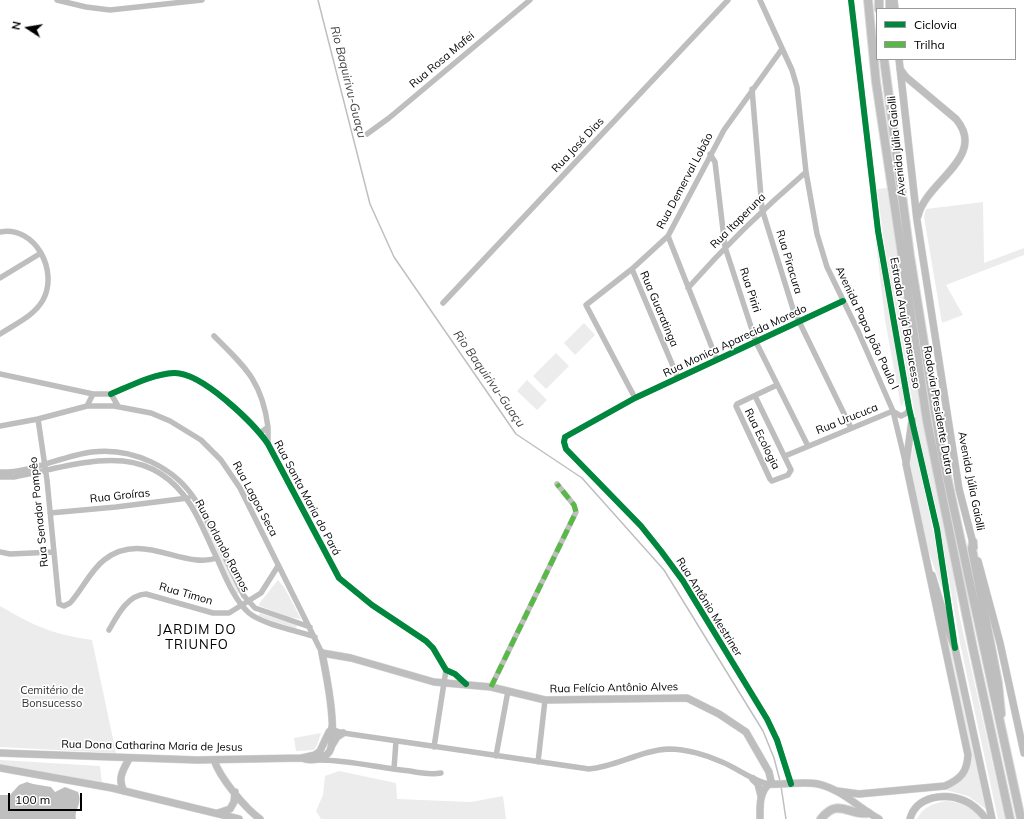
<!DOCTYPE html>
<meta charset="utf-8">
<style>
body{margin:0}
#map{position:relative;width:1024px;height:819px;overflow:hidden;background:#fff;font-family:Mulish,sans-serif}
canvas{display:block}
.legend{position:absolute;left:876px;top:8px;width:140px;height:52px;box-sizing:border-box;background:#fff;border:1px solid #999;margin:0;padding:5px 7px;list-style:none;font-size:12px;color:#000}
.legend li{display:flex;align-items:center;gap:8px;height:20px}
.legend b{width:20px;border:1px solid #999}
.north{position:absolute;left:8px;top:8px;width:40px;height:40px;-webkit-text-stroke:3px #fff;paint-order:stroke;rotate:282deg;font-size:11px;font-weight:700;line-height:16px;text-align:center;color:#000}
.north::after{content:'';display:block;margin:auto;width:14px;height:18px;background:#000;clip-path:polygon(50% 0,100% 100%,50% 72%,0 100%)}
.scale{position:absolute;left:8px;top:793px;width:74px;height:18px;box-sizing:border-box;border:2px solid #000;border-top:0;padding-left:5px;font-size:12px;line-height:14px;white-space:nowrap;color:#000;-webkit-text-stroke:3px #fff;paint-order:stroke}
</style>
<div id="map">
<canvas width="1024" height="819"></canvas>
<ul class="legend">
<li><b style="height:5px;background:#00873e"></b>Ciclovia</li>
<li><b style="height:5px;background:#58b947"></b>Trilha</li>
</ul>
<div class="north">N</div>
<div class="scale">100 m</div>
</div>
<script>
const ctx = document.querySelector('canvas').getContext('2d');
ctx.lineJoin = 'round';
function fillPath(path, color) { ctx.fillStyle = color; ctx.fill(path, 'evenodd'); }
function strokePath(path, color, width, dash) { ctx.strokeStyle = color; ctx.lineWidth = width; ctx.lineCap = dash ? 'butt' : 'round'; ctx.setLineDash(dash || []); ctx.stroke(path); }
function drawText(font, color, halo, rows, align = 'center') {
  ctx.font = font + ' Mulish,sans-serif'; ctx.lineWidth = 3.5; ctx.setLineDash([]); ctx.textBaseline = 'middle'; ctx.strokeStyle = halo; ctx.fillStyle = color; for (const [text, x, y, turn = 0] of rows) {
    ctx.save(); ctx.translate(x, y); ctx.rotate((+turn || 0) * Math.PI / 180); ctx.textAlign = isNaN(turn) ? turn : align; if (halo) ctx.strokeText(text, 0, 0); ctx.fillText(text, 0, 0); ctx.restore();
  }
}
const green = new Path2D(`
 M887,188l39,251 25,119 8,56 46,205h-7l-38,-176 -23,-131 -18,-74 -34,-189 -8,-60z
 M983,202l1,61 40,-15v7l-78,30 17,30 -21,8 -18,-106 2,-8z
 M875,235l30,164 -4,8 -16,-87z
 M584,323l11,12 -20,20 -11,-12z
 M556,353l13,13 -23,23 -13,-13z
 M527,380l20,20 -10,10 -20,-19z
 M914,442l21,98 10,57 -18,-50 -17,-83z
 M196,504l44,88 -3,2 -44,-89z
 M278,580l6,7 17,32 -14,-2 -29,-12z
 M0,606c34,20 52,28 92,34l24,113 -116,-6z
 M260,613l37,12 -1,4 -38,-13z
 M941,613l6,12 39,184 -18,-13 -22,-6c15,-9 23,-15 25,-33z
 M321,733l-4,12 -3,5 -18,1 -2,-13z
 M0,760l100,6 2,17 -102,-18z
 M339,771l57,12 1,16 74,3 32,-6 3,23h-185l-5,-8 7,-16 2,-19z
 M945,801c15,1 27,5 37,18h-65c6,-12 15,-15 28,-18z`);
const water = new Path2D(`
 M27,782l6,2 18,3 4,5 10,-5 13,5c5,13 -4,16 -2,27h-76v-24h10l9,-10z`);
const stream = new Path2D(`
 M318,0l52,204 24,53 122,177 66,44 82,92 99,161 11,27 6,23
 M781,786l5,33`);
const minor = new Path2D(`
 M57,0l29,7 24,3 92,-10
 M760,0l32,70 5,17 9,85 11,62 10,33 31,64 35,80 12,50
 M851,0l27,231 31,177 28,121 17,110
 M752,89l10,120 31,100 58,119
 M367,134l22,-16 141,-118
 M710,154l5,8 10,85 31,95 52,104
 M0,232c35,-7 59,39 43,68 -9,16 -28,24 -43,34
 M668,236l49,124
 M632,269l46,109
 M0,278l41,-25
 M688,288c38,-43 75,-79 118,-116
 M443,303l285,-303
 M214,336c31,31 48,45 54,91
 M0,374l93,20
 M111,394c19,-8 42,-20 63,-21 27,-1 79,49 94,71l71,134 33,27 54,36 7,7 13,22 9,4 11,10
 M755,396l36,74 -3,5 -16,6 -2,-2 -34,-73 1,-2 40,-19
 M635,398l-49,-93 46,-36 36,-33 56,-106 58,-81
 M87,406l6,-12h18l7,12
 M894,412l7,4 6,-3 2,-5
 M38,419l9,61 12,124 5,2 6,-3c12,-13 20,-32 34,-43 38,-30 79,10 113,-2
 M0,426l38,-7 49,-13h27l37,7 19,8 31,19 20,20 19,28 82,165
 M260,433l8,-6v16
 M785,456l108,-45
 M0,472c31,1 61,-16 92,-20 40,-5 83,15 104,49 18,30 32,64 48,95l11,12 55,19
 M0,477h14c64,-12 132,-41 176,27 9,14 16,31 23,46 10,20 19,48 36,63 13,11 49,18 66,24
 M50,513l66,-6 72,-9
 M0,552l10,2 44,-2
 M109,630c8,-14 18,-35 37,-36l67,19h16l32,-20 17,-27
 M491,687l85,-175 -2,-7 -17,-21
 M331,727l3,3 9,3 246,36c27,-2 52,-19 80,-20 17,0 38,6 53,13 17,7 29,18 47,22
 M434,747l12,-77
 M496,756l12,-65
 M318,760c31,0 61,8 92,11 10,2 21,4 31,2
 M538,762l7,-62
 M394,769l2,-28
 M791,784l-14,-44 -10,-21 -84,-138 -22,-30 -20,-25 -75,-77 -2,-7 1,-5 70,-39 208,-97`);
const major = new Path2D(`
 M894,0l1,9
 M899,59l18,161 42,269 15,58
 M900,69l6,8 50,42c32,38 -30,62 -38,97
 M978,561l22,82 24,110
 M932,575l19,63 4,10 37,171
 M331,747l6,-10 6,-4
 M0,753l197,7 105,-2 13,-3 5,-4 9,-19
 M302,758c9,4 26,1 29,-10 5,-25 -4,-70 -9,-95l29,5 83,24 57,5 54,13 142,-2 32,16 27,18 23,40 2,9 2,3
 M214,760c6,18 31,48 46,59
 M0,768l112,20 127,31
 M753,779l5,5 3,12
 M124,791c-7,-12 -1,-21 5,-32
 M837,791l22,3 86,-8c16,-7 22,-14 23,-31l-62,-291 6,-44
 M218,813l12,-4 4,-7 1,-10
 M760,819c0,-13 -1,-26 9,-35 16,1 33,-3 49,0 23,5 41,24 61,35
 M910,819c6,-23 35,-27 55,-18 9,4 15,10 21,18`);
const highway = new Path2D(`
 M868,0l8,82 51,339 46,227 37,171
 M879,0v9
 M890,9v-9
 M884,59l26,197 31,193 80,370
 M973,542l-1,7 26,134 3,31
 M821,819c17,-22 28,-3 47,-6`);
const quiet = new Path2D(`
 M491,687l85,-175 -2,-7 -17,-21`);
const cycleway = new Path2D(`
 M851,0l27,231 31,177 28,121 18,119
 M111,394c19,-8 42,-20 63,-21 27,-1 79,49 94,71l71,134 33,27 54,36 7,7 13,22 9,4 11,10
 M791,784l-14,-44 -10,-21 -84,-138 -22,-30 -20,-25 -75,-77 -2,-7 1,-5 70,-39 208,-97`);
const streetNames = [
 ["Rua Rosa Mafei",442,60,-40],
 ["Rua José Dias",578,145,-47],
 ["Avenida Júlia Gaiolli",897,146,-96],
 ["Rua Demerval Lobão",685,181,-62],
 ["Rua Itaperuna",738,221,-45],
 ["Rua Piracura",789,262,73],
 ["Rua Piriri",750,290,72],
 ["Rua Guaratinga",659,309,67],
 ["Estrada Arujá Bonsucesso",905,323,80],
 ["Avenida Papa João Paulo I",867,328,65],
 ["Rua Monica Aparecida Moredo",735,341,-25],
 ["Rodovia Presidente Dutra",938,410,80],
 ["Rua Urucuca",847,419,-22],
 ["Rua Ecologia",762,439,64],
 ["Avenida Júlia Gaiolli",971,481,79],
 ["Rua Groíras",120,496,-6],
 ["Rua Santa Maria do Pará",307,498,62],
 ["Rua Lagoa Seca",255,499,62],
 ["Rua Senador Pompêo",39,512,-96],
 ["Rua Orlando Ramos",222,546,62],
 ["Rua Timon",186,594,16],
 ["Rua Antônio Mestriner",709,607,58],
 ["Rua Felício Antônio Alves",614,688,-1],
 ["Rua Dona Catharina Maria de Jesus",152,746,1]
];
const parkNames = [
 ["Cemitério de",52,691],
 ["Bonsucesso",52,704]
];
const waterNames = [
 ["Rio Baquirivu-Guaçu",348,82,76],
 ["Rio Baquirivu-Guaçu",489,379,55]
];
const quarterNames = [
 ["JARDIM DO",197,630],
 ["TRIUNFO",197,645]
];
fillPath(green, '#ececec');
fillPath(water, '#bfbfbf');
strokePath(stream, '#bfbfbf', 1.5);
strokePath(major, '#dbdbdb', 8);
strokePath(highway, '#dbdbdb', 10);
strokePath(minor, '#bebebe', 5.5);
strokePath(major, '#bebebe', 7);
strokePath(highway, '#bebebe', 8);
strokePath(quiet, '#58b947', 5, [10, 5]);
strokePath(cycleway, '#00873e', 6);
drawText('11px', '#000', '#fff', streetNames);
drawText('11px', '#333', '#fff', parkNames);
drawText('italic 12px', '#444', '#fff', waterNames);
ctx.letterSpacing = '1px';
drawText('13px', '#000', '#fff', quarterNames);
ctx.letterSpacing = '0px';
</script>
